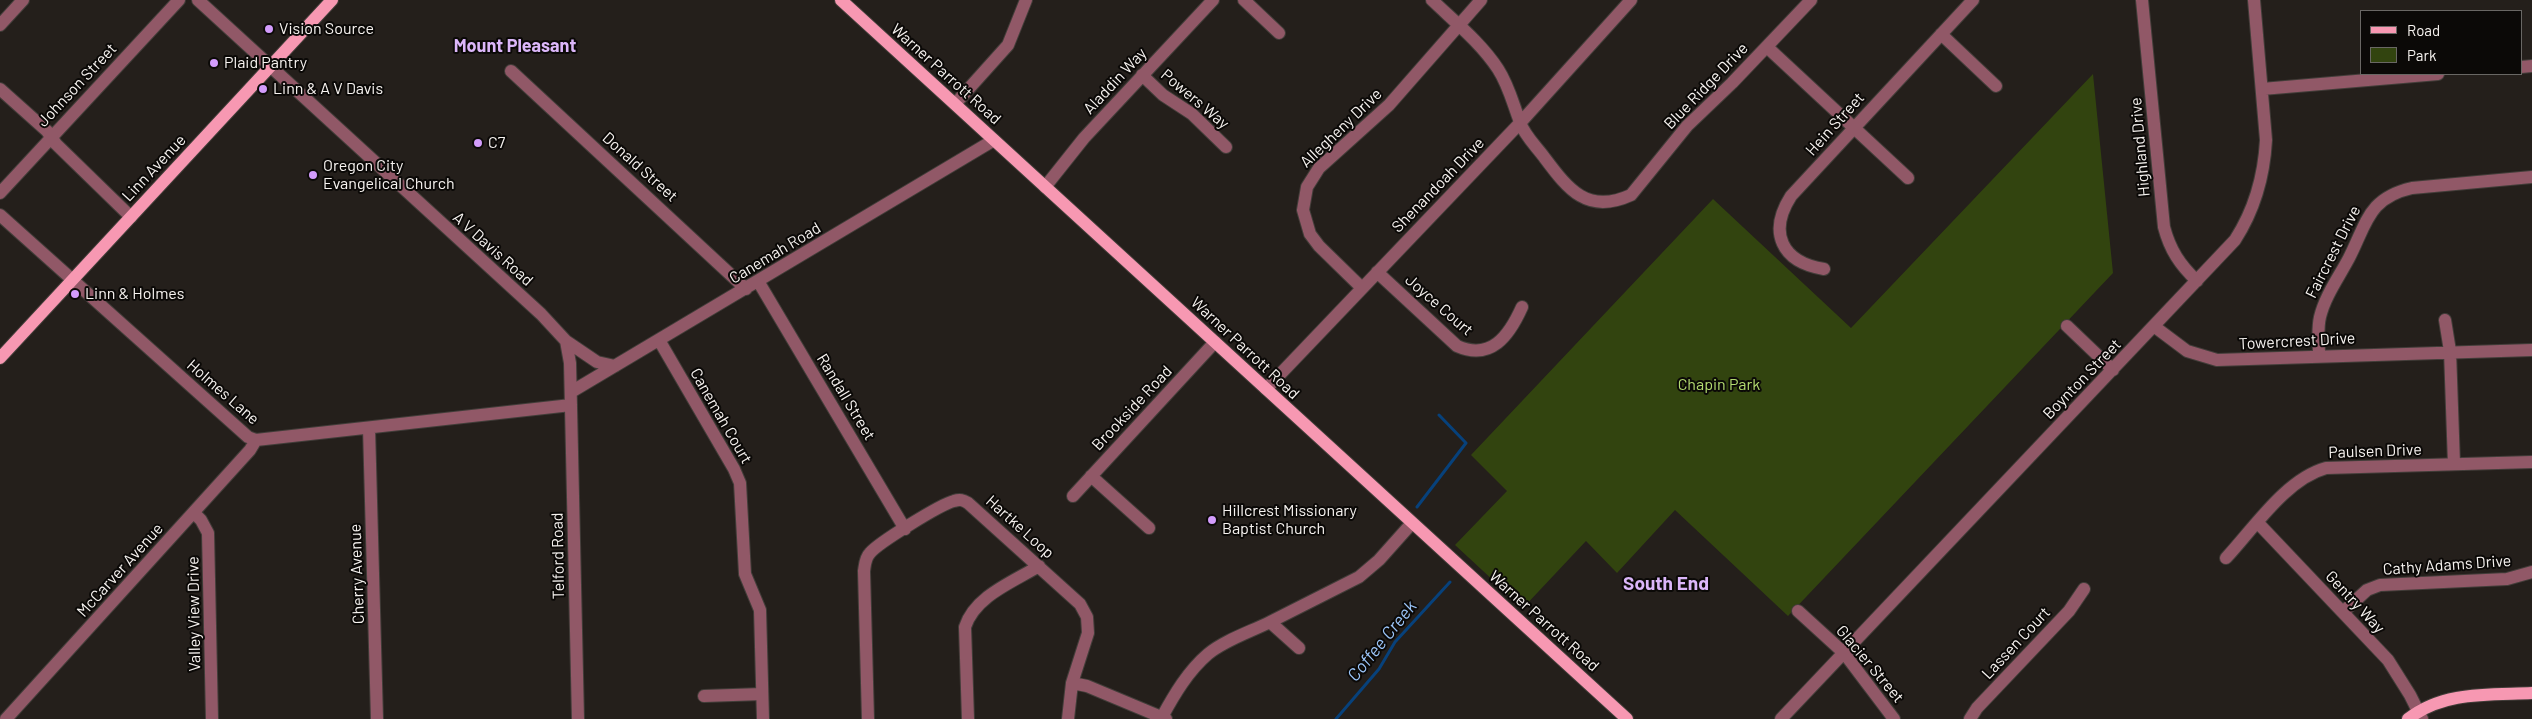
<!DOCTYPE html>
<style>
body{margin:0}
#map{position:relative;width:2532px;height:719px;overflow:hidden;background:#241f1b;font-family:Barlow,sans-serif}
canvas{display:block}
.legend{position:absolute;left:2360px;top:10px;width:162px;height:65px;box-sizing:border-box;background:#0b0907;border:1px solid #696764;margin:0;padding:6px 9px;list-style:none;font-size:15px;color:#f7f3f0}
.legend li{display:flex;align-items:center;gap:10px;height:25px}
.legend b{width:25px;border:1px solid #696764}
</style>
<div id="map">
<canvas width="2532" height="719"></canvas>
<ul class="legend">
<li><b style="height:6px;background:#f798b2"></b>Road</li>
<li><b style="height:14px;background:#32440f"></b>Park</li>
</ul>
</div>
<script>
const ctx = document.querySelector('canvas').getContext('2d');
ctx.lineJoin = 'round';
function fillPath(path, color) { ctx.fillStyle = color; ctx.fill(path, 'evenodd'); }
function strokePath(path, color, width, dash) { ctx.strokeStyle = color; ctx.lineWidth = width; ctx.lineCap = dash ? 'butt' : 'round'; ctx.setLineDash(dash || []); ctx.stroke(path); }
function drawText(font, color, halo, rows, align = 'center') {
  ctx.font = font + ' Barlow,sans-serif'; ctx.lineWidth = 4; ctx.setLineDash([]); ctx.textBaseline = 'middle'; ctx.strokeStyle = halo; ctx.fillStyle = color; for (const [text, x, y, turn = 0] of rows) {
    ctx.save(); ctx.translate(x, y); ctx.rotate((+turn || 0) * Math.PI / 180); ctx.textAlign = isNaN(turn) ? turn : align; if (halo) ctx.strokeText(text, 0, 0); ctx.fillText(text, 0, 0); ctx.restore();
  }
}
const green = new Path2D(`
 M2093,74l20,199 -325,343 -113,-106 -58,63 -31,-32 -63,67 -68,-63 52,-54 -36,-36 242,-256 138,129z`);
const stream = new Path2D(`
 M1417,507l49,-64 -27,-28
 M1336,719l43,-50 16,-27 55,-60`);
const minor = new Path2D(`
 M198,0l343,314 25,27 4,22 8,356
 M1244,0l35,33
 M1432,0c23,22 49,43 66,69 11,17 15,35 22,53 4,13 16,24 24,35 24,32 43,58 87,38l56,-69 45,-43 79,-83
 M2142,0l22,227c6,23 16,38 33,54
 M0,25l23,-25
 M1941,34l55,52
 M1767,47l141,131
 M2521,67l11,-1
 M511,71l235,218
 M1142,75l21,20 29,19 34,33
 M0,89l47,42 9,13 75,73
 M2262,89l176,-15
 M955,104l53,-59 18,-45
 M1045,187l39,-49 129,-138
 M0,193l179,-193
 M0,215l248,222 8,3 315,-35
 M1824,269c-43,-7 -56,-37 -33,-73l182,-196
 M1377,272l80,74c34,15 52,-10 65,-39
 M758,281l147,248
 M1362,288l-43,-42 -9,-12 -7,-24 4,-23 12,-19 70,-63 92,-105
 M2445,320l5,31 4,113
 M2067,326l46,44
 M2155,327l32,24 30,9 315,-10
 M659,340l75,129 6,14 5,91 15,36 3,109
 M566,341l31,21 18,4
 M2319,356c0,-13 -2,-26 1,-39 5,-21 19,-40 29,-59 18,-35 19,-60 63,-70l120,-11
 M1266,389l254,-266 111,-123
 M571,392l423,-252
 M369,428l8,291
 M1091,476l58,52
 M1073,496l142,-154
 M194,513l7,7 7,13 4,186
 M2258,523l130,137 22,35 12,24
 M2226,558c28,-30 60,-79 100,-90l206,-6
 M1798,611l46,42 50,66
 M2343,612l24,-22 13,-5 127,-6 25,-7
 M1270,622l89,-45 20,-17 33,-37
 M1072,683l15,3 79,33
 M704,696l58,-2
 M1162,717c12,-22 26,-46 46,-63 17,-14 42,-22 62,-32l29,26
 M6,719l244,-269 6,-10
 M868,719l-4,-148c1,-6 1,-13 6,-18 8,-10 71,-49 84,-52 6,-2 9,-1 14,2l112,101 7,13 1,16 -16,50 -4,36
 M968,719l-3,-92c10,-31 48,-45 74,-61
 M1781,719l454,-479c20,-31 29,-63 31,-100l-12,-140
 M1970,719l7,-11 92,-97 15,-22`);
const major = new Path2D(`
 M841,0l786,719
 M0,358l332,-358
 M2408,719c35,-28 81,-24 124,-26`);
const markers = [
 [269,29,5,"#d39cfc"],
 [214,63,5,"#d39cfc"],
 [263,89,5,"#d39cfc"],
 [478,143,5,"#d39cfc"],
 [313,175,5,"#d39cfc"],
 [75,294,5,"#d39cfc"],
 [1212,520,5,"#d39cfc"]
];
const poiNames = [
 ["Vision Source",279,29],
 ["Plaid Pantry",224,63],
 ["Linn & A V Davis",273,89],
 ["C7",488,143],
 ["Oregon City",323,166],
 ["Evangelical Church",323,184],
 ["Linn & Holmes",85,294],
 ["Hillcrest Missionary",1222,511],
 ["Baptist Church",1222,529]
];
const streetNames = [
 ["Warner Parrott Road",946,74,42],
 ["Aladdin Way",1115,81,-47],
 ["Johnson Street",77,85,-47],
 ["Blue Ridge Drive",1706,86,-46],
 ["Powers Way",1195,99,40],
 ["Hein Street",1835,124,-48],
 ["Allegheny Drive",1341,128,-44],
 ["Highland Drive",2140,147,-95],
 ["Donald Street",640,167,42],
 ["Linn Avenue",154,168,-47],
 ["Shenandoah Drive",1438,185,-46],
 ["A V Davis Road",493,249,42],
 ["Faircrest Drive",2333,252,-63],
 ["Canemah Road",775,253,-31],
 ["Joyce Court",1439,305,41],
 ["Towercrest Drive",2297,341,-3],
 ["Warner Parrott Road",1245,348,43],
 ["Boynton Street",2082,379,-46],
 ["Holmes Lane",223,392,41],
 ["Randall Street",846,397,59],
 ["Brookside Road",1132,408,-47],
 ["Canemah Court",721,416,60],
 ["Paulsen Drive",2375,451,-2],
 ["Hartke Loop",1020,527,42],
 ["Telford Road",558,556,-91],
 ["Cathy Adams Drive",2447,565,-4],
 ["McCarver Avenue",120,570,-48],
 ["Cherry Avenue",357,574,-92],
 ["Gentry Way",2355,602,47],
 ["Valley View Drive",194,614,-91],
 ["Warner Parrott Road",1544,621,42],
 ["Lassen Court",2016,643,-47],
 ["Glacier Street",1870,664,50]
];
const parkNames = [
 ["Chapin Park",1719,385]
];
const neighbourhoodNames = [
 ["Mount Pleasant",515,46]
];
const waterNames = [
 ["Coffee Creek",1382,641,-51]
];
const quarterNames = [
 ["South End",1666,584]
];
fillPath(green, '#32440f');
strokePath(stream, '#07417b', 3);
strokePath(minor, '#423d39', 14);
strokePath(major, '#423d39', 14);
strokePath(minor, '#915867', 12);
strokePath(major, '#f798b2', 12);
for (const [x, y, r, color] of markers) { const dot = new Path2D(); dot.arc(x, y, r, 0, 2 * Math.PI); ctx.fillStyle = color; ctx.fill(dot); strokePath(dot, '#0b0907', 2); }
drawText('16px', '#f7f3f0', '#0b0907', poiNames, 'left');
drawText('16px', '#f7f3f0', '#0b0907', streetNames);
drawText('16px', '#b3db70', '#0b0907', parkNames);
drawText('bold 18px', '#dbb6f9', '#0b0907', neighbourhoodNames);
drawText('italic 18px', '#9bc5f9', '#0b0907', waterNames);
drawText('bold 19px', '#dbb6f9', '#0b0907', quarterNames);
</script>
